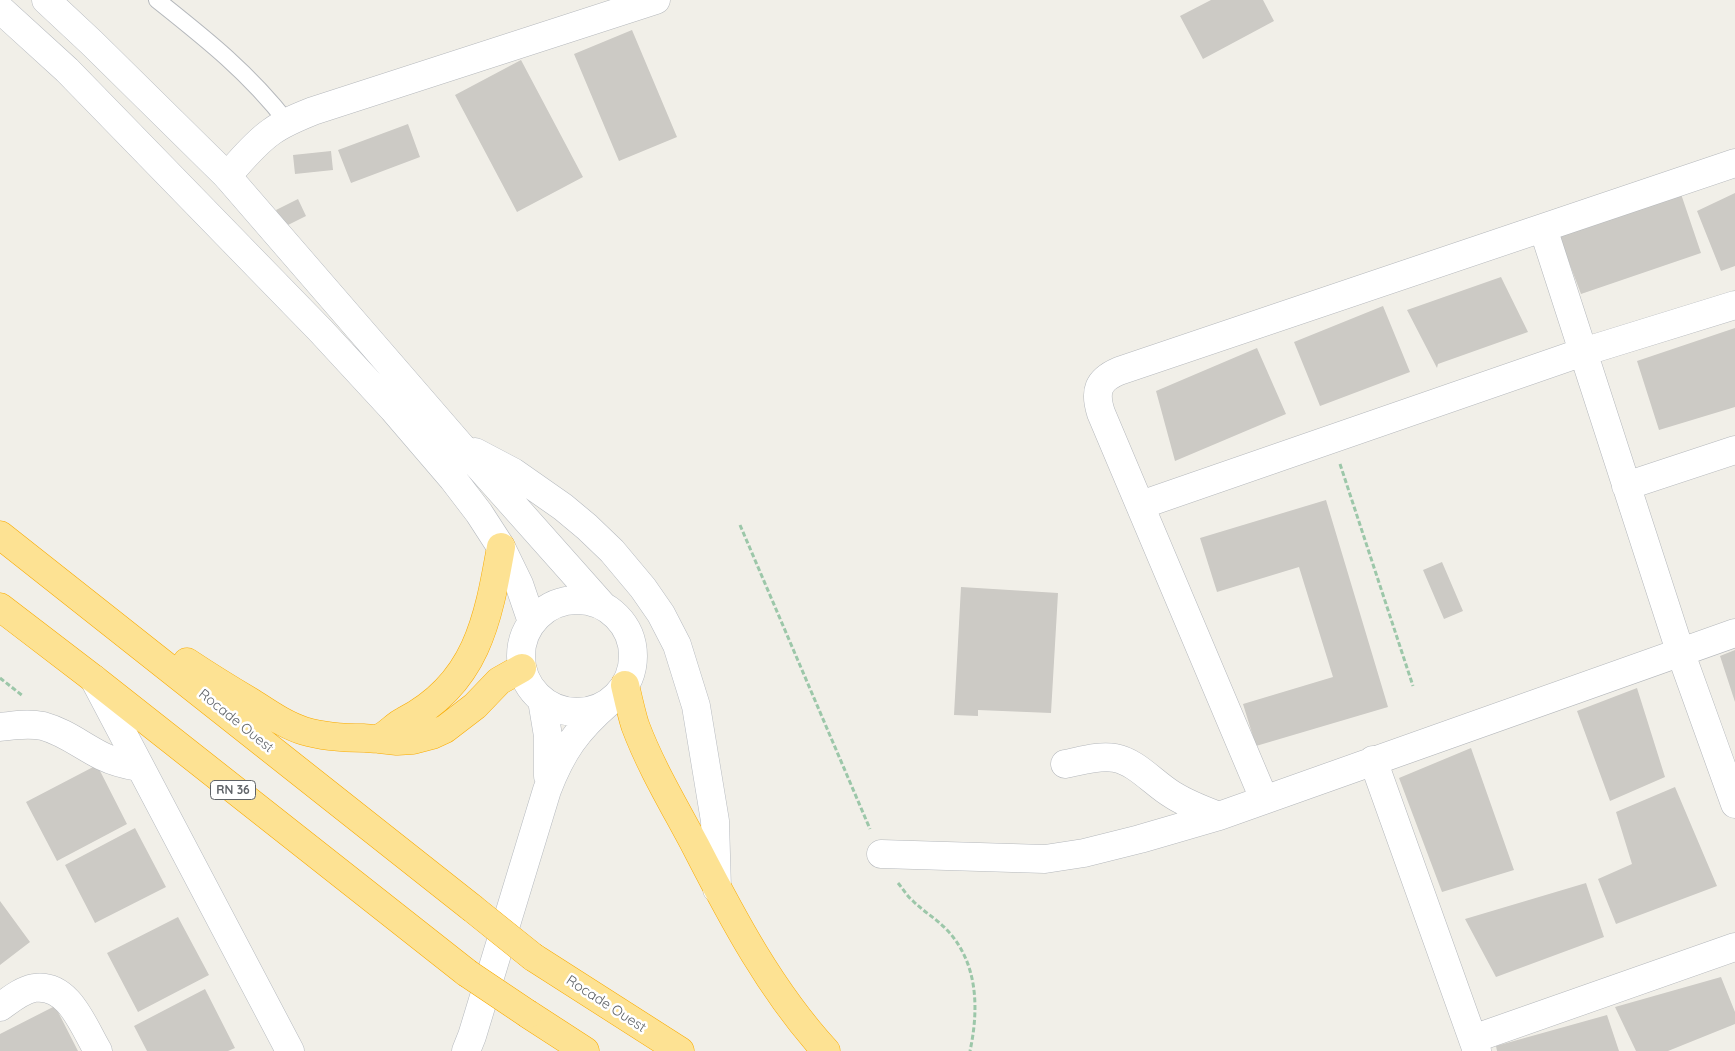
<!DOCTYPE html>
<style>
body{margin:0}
canvas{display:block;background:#f1efe8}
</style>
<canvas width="1735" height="1051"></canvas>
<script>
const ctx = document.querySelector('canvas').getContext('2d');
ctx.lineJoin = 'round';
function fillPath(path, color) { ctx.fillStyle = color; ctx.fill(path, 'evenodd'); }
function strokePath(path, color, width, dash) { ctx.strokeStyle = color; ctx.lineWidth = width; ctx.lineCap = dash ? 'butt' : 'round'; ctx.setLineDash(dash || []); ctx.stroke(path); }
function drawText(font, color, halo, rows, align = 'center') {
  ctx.font = font + ' Quicksand,sans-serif'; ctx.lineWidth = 5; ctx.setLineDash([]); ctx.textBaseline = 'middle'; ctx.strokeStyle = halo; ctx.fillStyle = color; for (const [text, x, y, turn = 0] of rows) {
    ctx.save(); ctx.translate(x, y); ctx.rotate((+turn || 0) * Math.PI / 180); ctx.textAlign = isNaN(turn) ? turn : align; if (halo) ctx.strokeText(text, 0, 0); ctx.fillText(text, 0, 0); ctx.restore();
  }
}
const building = new Path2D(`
 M1211,0h52l11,21 -71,38 -23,-43z
 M632,30l45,107 -58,24 -45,-107z
 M521,60l62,117 -66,35 -62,-117z
 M408,124l12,33 -69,26 -13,-33z
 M331,151l2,19 -38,4 -2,-19z
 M1735,193v73l-14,5 -24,-60z
 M1681,194l20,59 -120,41 -22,-58z
 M298,199l8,17 -22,11 -8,-17z
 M1501,277l27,55 -90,32 -1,4 -30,-58z
 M1383,306l27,66 -90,34 -26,-64z
 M1735,328v79l-76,23 -22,-69z
 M1257,348l29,66 -111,47 -19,-70z
 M1326,500l62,207 -132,39 -13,-42 90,-27 -34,-110 -82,25 -17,-54z
 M1442,562l21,49 -19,8 -21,-49z
 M961,587l97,6 -7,120 -73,-3v6l-24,-1z
 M1735,650v52l-15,-46z
 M1637,688l28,89 -55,24 -33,-90z
 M1471,748l43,122 -72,22 -43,-114z
 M97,765l30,59 -70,37 -31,-59z
 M1675,787l42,99 -101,38 -18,-45 34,-15 -16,-52z
 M135,828l31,59 -71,36 -30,-58z
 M1586,883l18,54 -108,40 -31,-58z
 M0,901l30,41 -30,23z
 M178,917l31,58 -71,37 -31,-59z
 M1721,977l14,35v12l-67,27h-32l-21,-44z
 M205,989l30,59 -7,3h-81l-13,-25z
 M55,1006l23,45h-78v-17z
 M1607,1015l12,36h-122l-1,-5z`);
const path = new Path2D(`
 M1340,464l73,222
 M740,525l130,304
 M0,678l23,18
 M898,883c5,6 9,13 15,18 11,11 24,18 35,30 30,33 31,78 22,120`);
const lane = new Path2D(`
 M157,0c49,39 91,72 130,122`);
const street = new Path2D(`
 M227,176c14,-15 27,-32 44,-44 12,-9 27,-15 42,-21l343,-111
 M1543,228l137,423 55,153
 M1626,486l109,-36
 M1141,505l442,-153 152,-47
 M0,727c14,-2 29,-4 43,-1 22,6 39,20 59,30 12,6 24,9 37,11
 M1373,760l104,291
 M1065,764c16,-3 34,-9 50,-6 22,4 39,26 58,37 14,9 30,15 46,21
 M1264,799l-163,-386c-7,-22 -3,-33 18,-42l616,-208
 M881,854l164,5 39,-6 56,-14 79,-23 516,-183
 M0,1007c10,-7 22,-17 34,-19 35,-5 49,38 64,63
 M1473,1039l262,-92`);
const secondary = new Path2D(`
 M46,0l46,43 135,133 232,268 144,162
 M0,9l67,61 254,261 72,78 60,70 26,34 22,34 18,37 13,38
 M475,452l38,20 50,35 24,20 25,24 31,37 18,26 16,31 19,61 19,115 2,68
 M521 656a56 56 0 1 1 112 0a56 56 0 1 1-112 0Z
 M94,679l196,372
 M542,700l6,36v40
 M466,1051l6,-15 75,-246c15,-39 30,-60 61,-87`);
const highway = new Path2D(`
 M0,535l472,373
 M0,607l94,72 373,294
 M187,662c21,14 42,27 64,40 17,11 34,23 53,29 20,6 39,7 60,7 4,0 11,2 15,0 9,-3 16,-13 25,-17 72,-37 84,-100 97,-174
 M625,685c3,13 6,27 10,40 16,43 40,82 61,122 37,72 75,144 130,204
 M379,739l18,2 16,-1 19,-5 13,-6 30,-23 24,-25 23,-13
 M533,957l147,94
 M528,1014l57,37`);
const highwayBridge = new Path2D(`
 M472,908l61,49
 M467,973l61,41`);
const shields = [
 [233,790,45]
];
const shieldNames = [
 ["RN 36",233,790]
];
const streetNames = [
 ["Rocade Ouest",236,721,39],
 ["Rocade Ouest",606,1004,33]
];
fillPath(building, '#cccac5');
strokePath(lane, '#b5b8bc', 18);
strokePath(street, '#b5b8bc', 29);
strokePath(secondary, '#b6babf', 29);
strokePath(highway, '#f9ab00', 29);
strokePath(path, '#9cc7a9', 3, [5, 2.5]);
strokePath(lane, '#fff', 16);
strokePath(street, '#fff', 28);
strokePath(secondary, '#fff', 28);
strokePath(highway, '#fde293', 28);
strokePath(highwayBridge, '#f9ab00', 29, []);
strokePath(highwayBridge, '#fde293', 28);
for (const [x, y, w] of shields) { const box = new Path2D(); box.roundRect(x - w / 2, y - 9.5, w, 19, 4); ctx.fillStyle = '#fff'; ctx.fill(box); strokePath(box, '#5f6368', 1); }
drawText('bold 12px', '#5f6368', null, shieldNames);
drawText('14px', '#5f6368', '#fff', streetNames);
</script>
